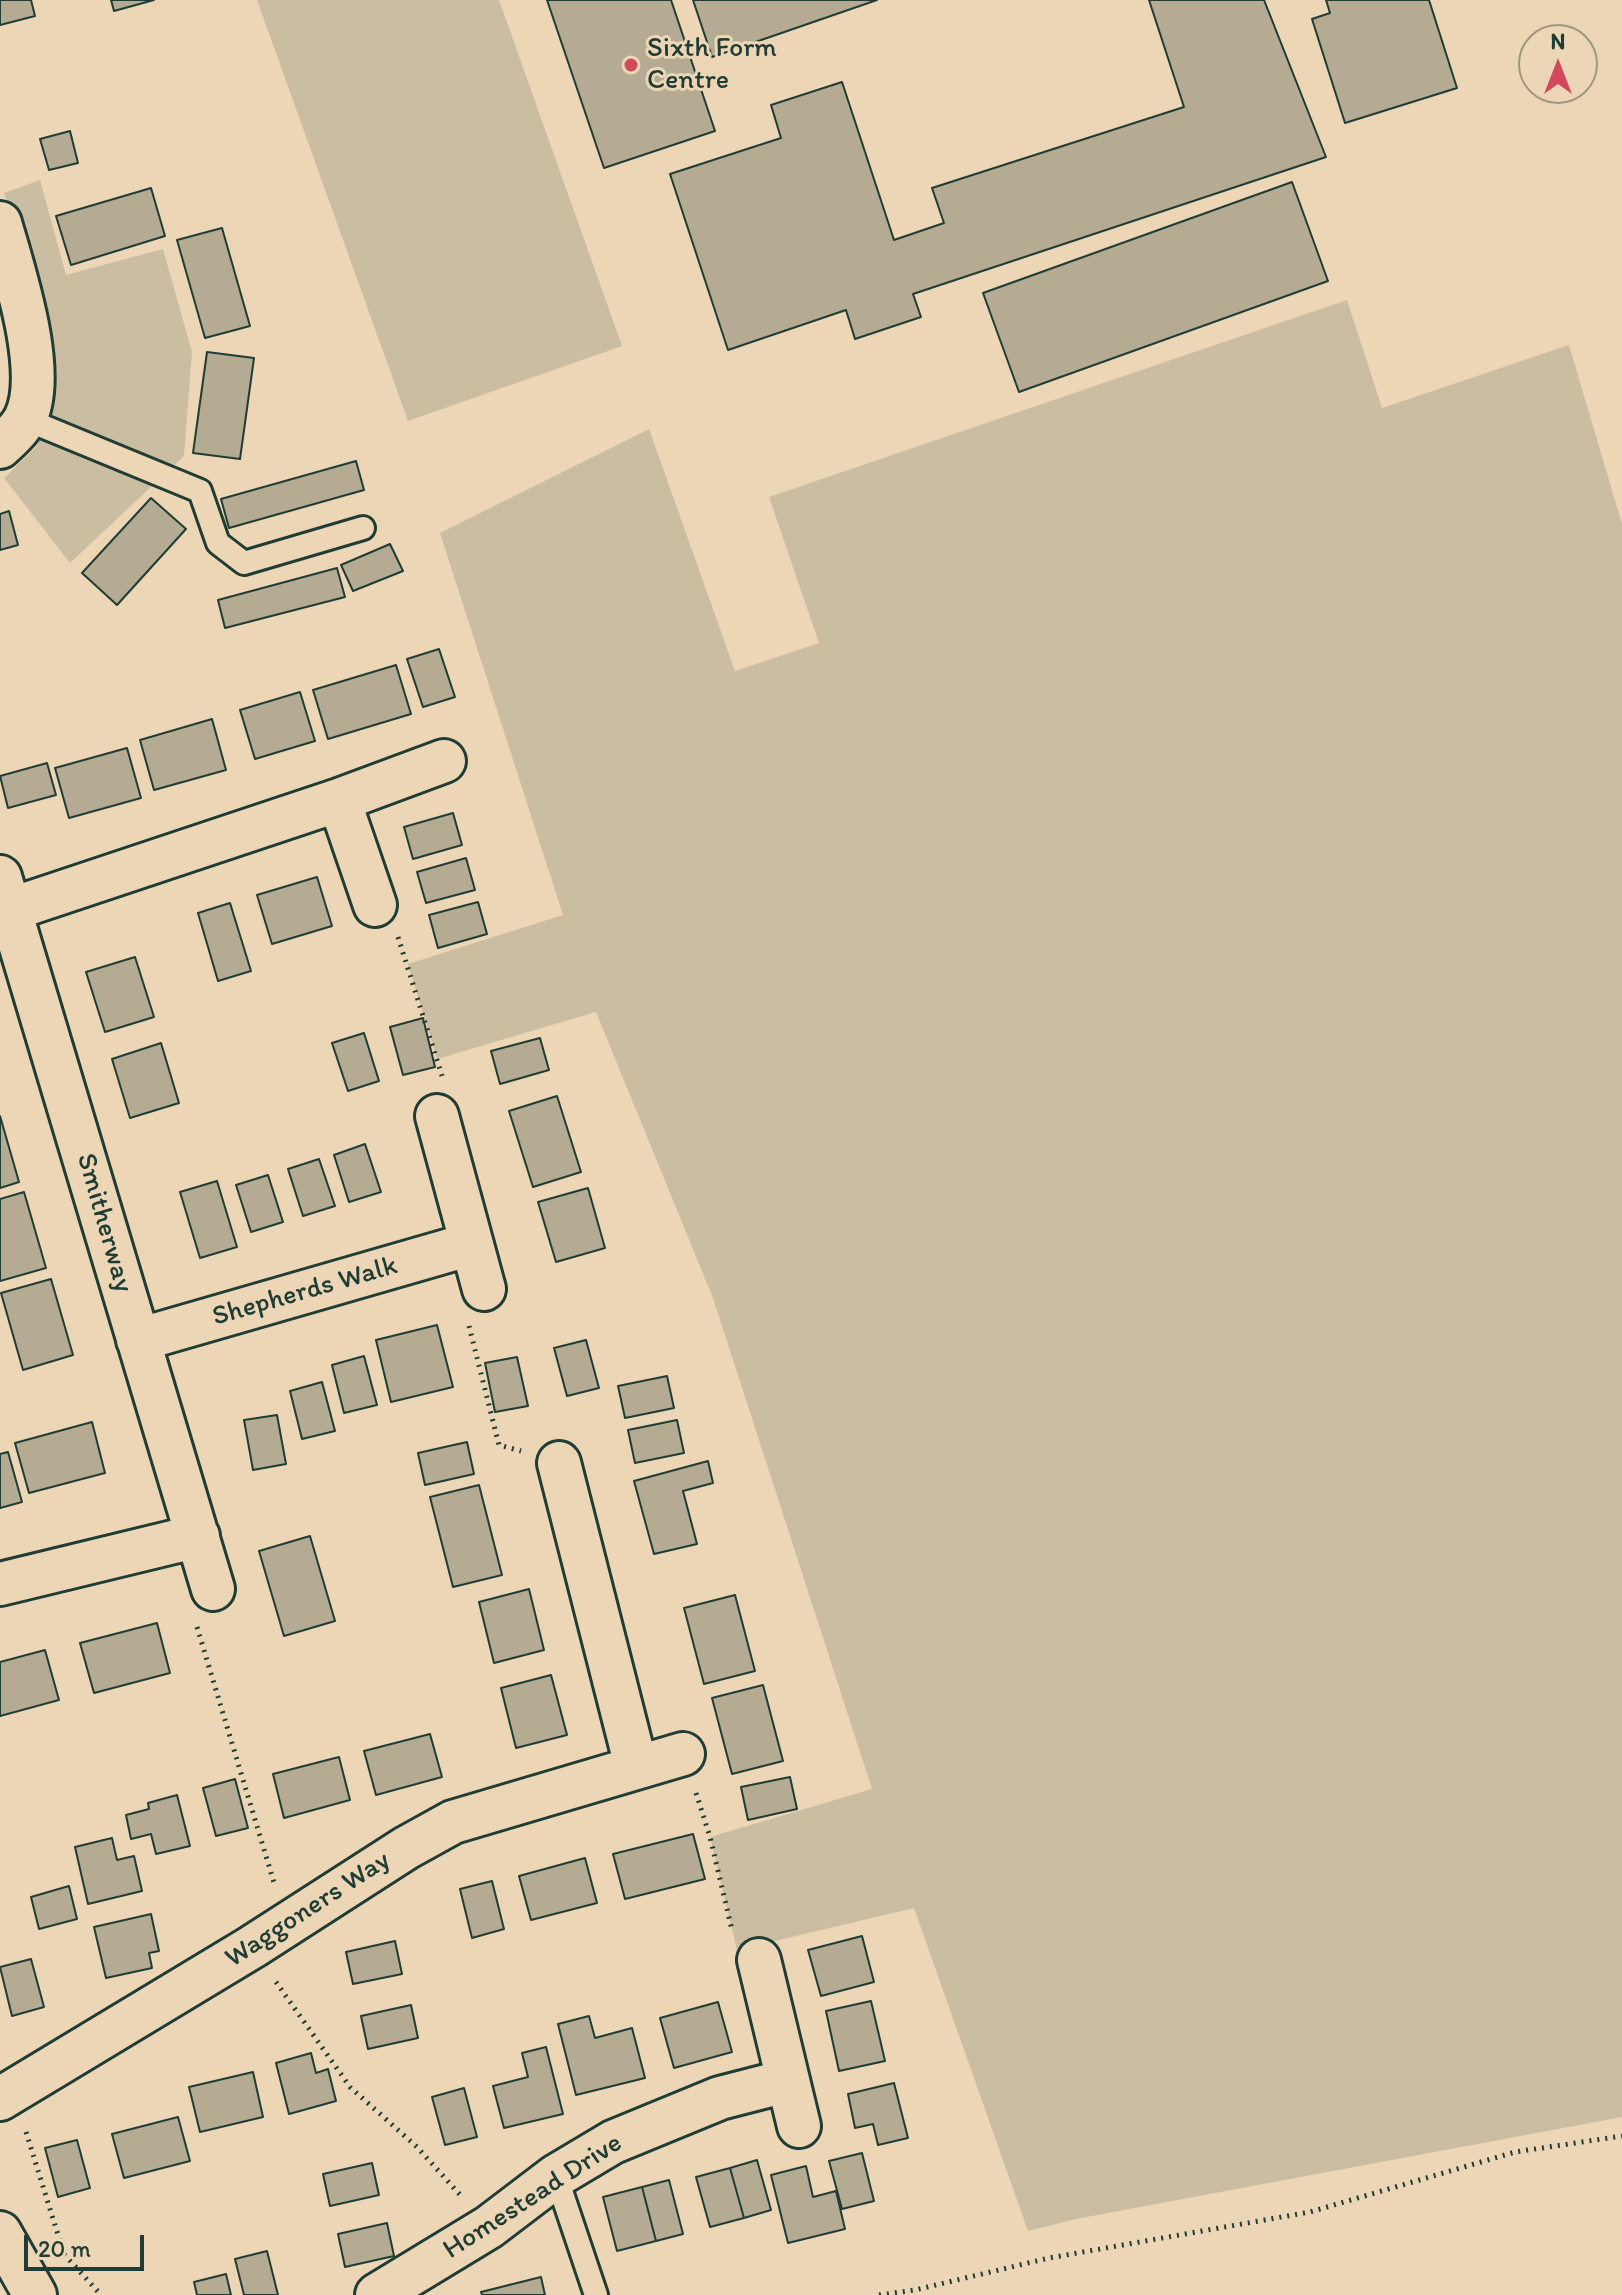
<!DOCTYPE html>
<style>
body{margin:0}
#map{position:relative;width:1622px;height:2295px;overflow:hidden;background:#edd6b6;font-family:Itim,sans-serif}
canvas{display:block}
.north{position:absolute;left:1518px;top:24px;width:80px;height:80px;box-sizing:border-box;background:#edd6b6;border:2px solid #9b9982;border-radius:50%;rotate:0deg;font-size:22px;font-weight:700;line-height:32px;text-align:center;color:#1f3d34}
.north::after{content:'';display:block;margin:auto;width:28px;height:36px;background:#d1495b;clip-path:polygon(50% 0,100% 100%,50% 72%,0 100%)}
.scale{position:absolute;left:24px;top:2235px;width:120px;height:36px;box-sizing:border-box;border:4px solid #1f3d34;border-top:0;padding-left:10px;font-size:24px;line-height:28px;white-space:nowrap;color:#1f3d34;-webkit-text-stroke:6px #edd6b6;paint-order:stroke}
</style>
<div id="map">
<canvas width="1622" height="2295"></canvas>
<div class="north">N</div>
<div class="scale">20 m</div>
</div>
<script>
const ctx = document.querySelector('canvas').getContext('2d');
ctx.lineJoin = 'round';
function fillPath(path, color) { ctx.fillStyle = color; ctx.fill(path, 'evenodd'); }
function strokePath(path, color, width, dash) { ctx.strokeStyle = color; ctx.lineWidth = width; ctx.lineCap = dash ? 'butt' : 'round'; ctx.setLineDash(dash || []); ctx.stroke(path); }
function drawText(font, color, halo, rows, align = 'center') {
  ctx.font = font + ' Itim,sans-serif'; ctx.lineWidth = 6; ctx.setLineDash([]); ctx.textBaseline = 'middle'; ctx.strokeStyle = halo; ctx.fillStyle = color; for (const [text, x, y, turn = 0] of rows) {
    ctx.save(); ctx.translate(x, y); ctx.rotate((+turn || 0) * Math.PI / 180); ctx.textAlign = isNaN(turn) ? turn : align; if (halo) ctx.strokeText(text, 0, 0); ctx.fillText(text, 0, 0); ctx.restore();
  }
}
const green = new Path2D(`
 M257,0h242l123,346 -214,75z
 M40,180l26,95 97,-26 29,103 -8,104 -114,107 -66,-85 32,-31 11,-44 -16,-118 -27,-92z
 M1347,300l35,108 187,-63 53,179v1593l-546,102 -48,12 -114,-323 -177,42 -27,-113 162,-48 -159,-491 -117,-286 -159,47 -29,-95 155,-49 -123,-382 209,-104 86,242 84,-28 -50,-146z`);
const building = new Path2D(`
 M0,0h31l4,16 -35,9z
 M111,0h43l-40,11z
 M547,0h124l44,131 -111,37z
 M693,0h184l-165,57z
 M1149,0h115l62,157 -413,137 8,23 -66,22 -9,-29 -118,40 -58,-176 111,-36 -10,-33 71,-23 52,158 50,-17 -12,-35 252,-81z
 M1326,0h103l28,88 -112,35 -33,-104 18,-6z
 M70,131l8,32 -29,7 -9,-31z
 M1292,182l36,99 -309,111 -36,-99z
 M151,188l14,48 -94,29 -15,-49z
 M222,228l28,98 -45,12 -28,-98z
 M207,352l47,6 -14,101 -47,-6z
 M356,461l8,29 -135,38 -8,-29z
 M151,498l35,31 -69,76 -35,-32z
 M9,511l9,34 -18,5v-36z
 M390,544l13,27 -50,20 -12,-26z
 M337,568l8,29 -120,31 -7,-28z
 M439,649l16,48 -32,10 -16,-48z
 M396,665l15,49 -83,25 -15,-49z
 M300,692l15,49 -60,18 -15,-49z
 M212,719l14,51 -72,20 -14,-50z
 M127,748l14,50 -72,20 -14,-50z
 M47,763l9,32 -48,13 -8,-32z
 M453,813l9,32 -49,14 -9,-32z
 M466,858l9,32 -49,13 -9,-31z
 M317,877l15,49 -60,18 -15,-49z
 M478,902l9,32 -49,14 -9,-33z
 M230,903l21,68 -33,10 -20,-68z
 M135,957l19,60 -49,15 -19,-60z
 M423,1018l12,49 -32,8 -13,-48z
 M364,1033l15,48 -31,10 -16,-48z
 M540,1038l9,32 -49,14 -9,-33z
 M161,1043l18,60 -49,15 -18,-59z
 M557,1096l24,76 -48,15 -24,-76z
 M0,1116l19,66 -19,6z
 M365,1144l16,48 -32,10 -15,-47z
 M319,1159l16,47 -32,10 -15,-47z
 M268,1175l15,47 -32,10 -15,-47z
 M217,1181l20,66 -37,11 -20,-66z
 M588,1188l17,60 -49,14 -18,-60z
 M24,1192l22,76 -46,13v-82z
 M51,1279l22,76 -50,15 -22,-77z
 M437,1325l16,62 -62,15 -15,-62z
 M586,1340l13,48 -32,8 -13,-48z
 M364,1356l13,49 -33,8 -12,-48z
 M517,1357l11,49 -33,6 -10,-49z
 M667,1376l7,32 -49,10 -7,-32z
 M322,1382l13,49 -33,8 -12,-48z
 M277,1415l9,49 -33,6 -9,-50z
 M677,1420l7,33 -49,10 -7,-33z
 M92,1422l13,51 -76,20 -14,-50z
 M467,1442l7,32 -49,11 -7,-32z
 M8,1452l14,50 -22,6v-54z
 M708,1461l5,22 -30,8 14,53 -43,10 -20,-73z
 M479,1485l23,90 -49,12 -23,-90z
 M310,1536l25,85 -51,15 -25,-85z
 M529,1589l15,61 -50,13 -15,-61z
 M735,1595l20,76 -51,13 -20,-76z
 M157,1623l13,50 -76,20 -14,-50z
 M45,1650l14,50 -59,16v-54z
 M551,1675l16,60 -51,13 -15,-60z
 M763,1685l20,76 -51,13 -20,-76z
 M430,1734l12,43 -66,18 -12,-44z
 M339,1757l11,43 -66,18 -11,-44z
 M790,1777l7,32 -49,11 -7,-33z
 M235,1779l13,49 -32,8 -13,-48z
 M177,1795l13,51 -34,8 -5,-20 -20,5 -5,-24 23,-6 -1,-6z
 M693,1834l12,45 -80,20 -12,-45z
 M112,1838l5,22 17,-4 8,35 -54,13 -13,-57z
 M585,1858l12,45 -66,17 -12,-44z
 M492,1881l12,48 -32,9 -12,-49z
 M69,1886l8,33 -38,10 -8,-32z
 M151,1914l8,37 -10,2 3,15 -46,10 -12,-51z
 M862,1936l12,46 -53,14 -13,-46z
 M395,1941l7,33 -49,10 -7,-32z
 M31,1959l13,48 -32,9 -12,-49z
 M871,2001l14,60 -46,10 -13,-60z
 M718,2002l14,50 -58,16 -14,-50z
 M411,2005l7,33 -50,11 -7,-33z
 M589,2016l6,22 37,-10 13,50 -69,17 -18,-71z
 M546,2047l17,67 -59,14 -11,-42 35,-9 -6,-24z
 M311,2053l5,20 12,-4 8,32 -47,13 -13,-51z
 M253,2072l10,45 -63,15 -11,-45z
 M894,2083l14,55 -30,7 -5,-21 -18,4 -7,-34z
 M464,2088l13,49 -32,8 -13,-48z
 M178,2117l12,44 -66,17 -12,-44z
 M77,2140l13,48 -32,9 -13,-49z
 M862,2153l12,48 -32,8 -13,-48z
 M757,2160l14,50 -27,8 -14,-50z
 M372,2163l7,32 -49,11 -7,-32z
 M806,2166l7,31 23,-6 9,38 -57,14 -17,-68z
 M730,2168l14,50 -34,9 -14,-50z
 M669,2180l14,54 -27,7 -14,-54z
 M642,2187l14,54 -39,10 -14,-54z
 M387,2223l7,33 -49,11 -7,-33z
 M267,2251l11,44h-34l-9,-36z
 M226,2274l5,21h-34l-3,-13z
 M541,2277l4,18h-63l-1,-3z`);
const path = new Path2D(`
 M398,937l44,139
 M469,1326l30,119 22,6
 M197,1627l78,259
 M696,1793l14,44 22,93
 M276,1982l74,105 67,60 45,50
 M26,2132l38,122 37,41
 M879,2295l36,-5 134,-32 261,-46 205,-60 107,-16`);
const service = new Path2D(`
 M25,419l175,72 18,52 26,20 119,-35
 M556,2176l40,119`);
const minor = new Path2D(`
 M0,223c14,49 48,150 25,196 -6,11 -16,20 -25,28
 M339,800l36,105
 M0,877l213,712
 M12,909l327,-109 105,-39
 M437,1116l47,173
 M138,1340l333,-96
 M559,1463l77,303
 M0,1584l198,-48
 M759,1960l40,166
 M0,2099l252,-152 154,-99 47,-26 230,-68
 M0,2233l35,62
 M377,2295l112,-68 67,-51 57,-34 107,-44 66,-17`);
const markers = [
 [631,65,8,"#d1495b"]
];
const poiNames = [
 ["Sixth Form",647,49],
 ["Centre",647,81]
];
const streetNames = [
 ["Smitherway",104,1223,74],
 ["Shepherds Walk",305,1292,-16],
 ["Waggoners Way",308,1910,-33],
 ["Homestead Drive",533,2197,-33]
];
fillPath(green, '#cbbda1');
fillPath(building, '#b4ab92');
strokePath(building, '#1f3d34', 2);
strokePath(service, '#1f3d34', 28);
strokePath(minor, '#1f3d34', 48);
strokePath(path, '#1f3d34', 5, [2, 6]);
strokePath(service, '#edd6b6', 22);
strokePath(minor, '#edd6b6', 42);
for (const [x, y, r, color] of markers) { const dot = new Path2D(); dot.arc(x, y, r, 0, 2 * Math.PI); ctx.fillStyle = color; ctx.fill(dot); strokePath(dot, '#edd6b6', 3); }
drawText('28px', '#1f3d34', '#edd6b6', poiNames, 'left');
drawText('28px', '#1f3d34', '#edd6b6', streetNames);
</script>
